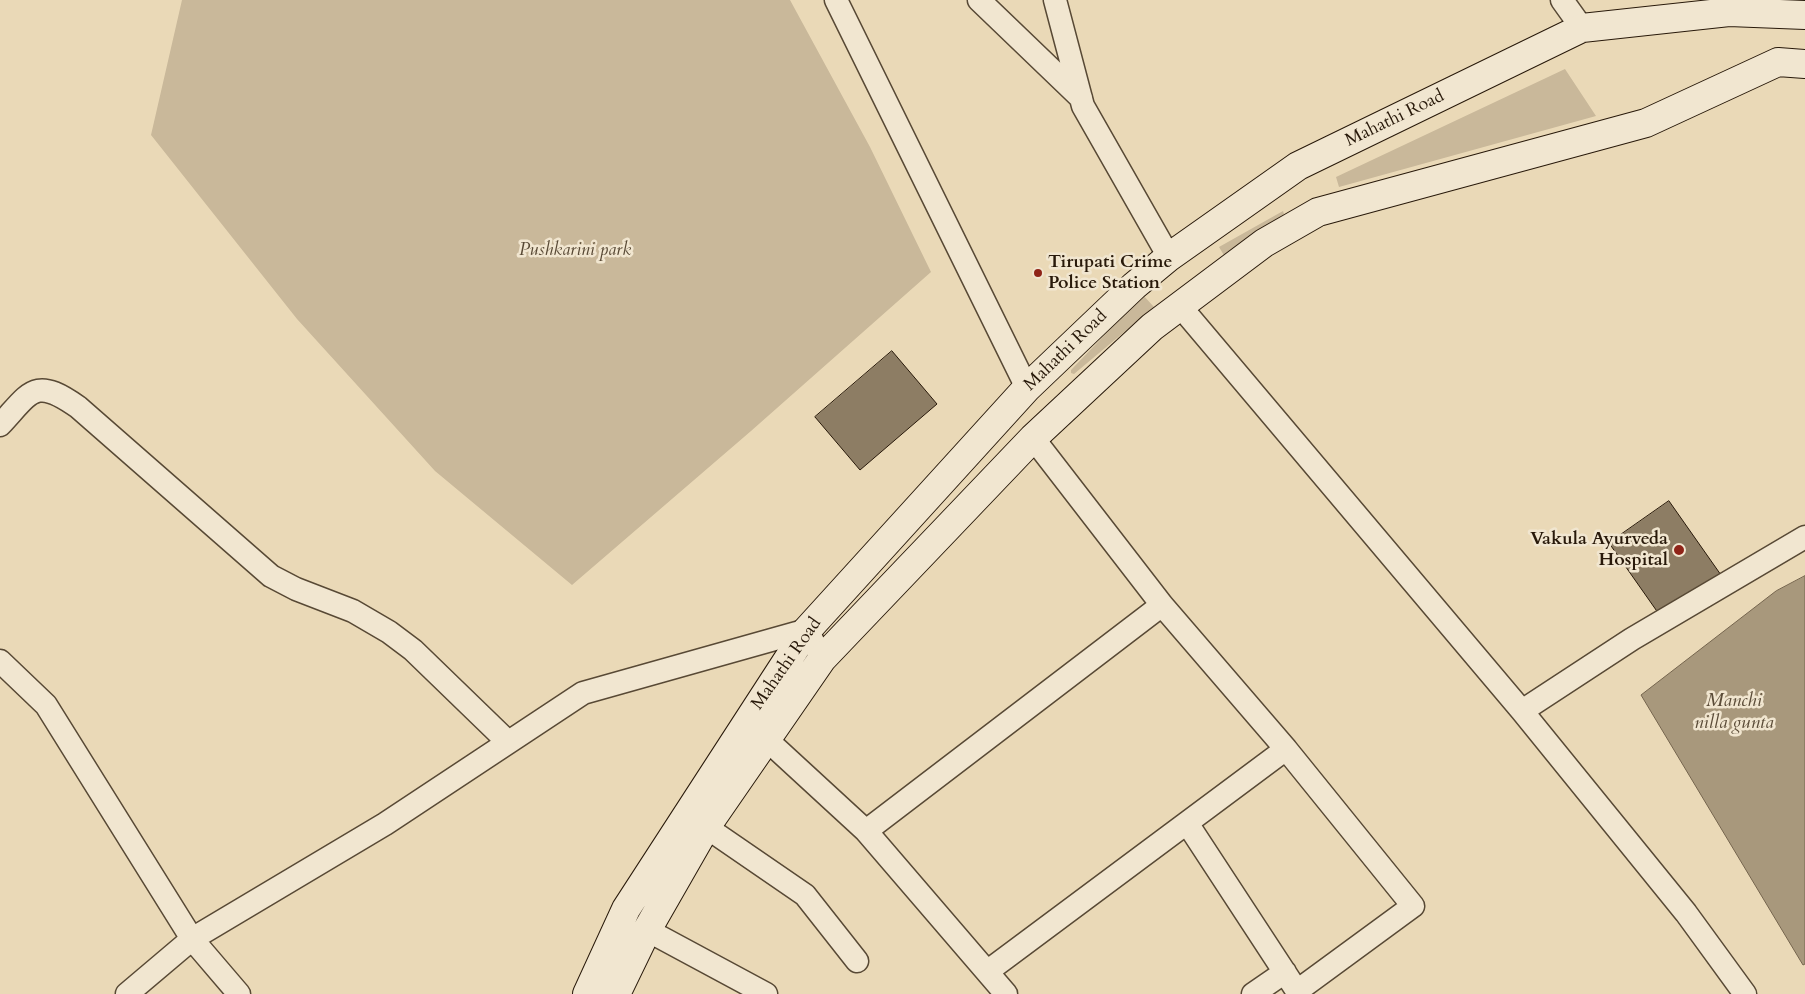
<!DOCTYPE html>
<style>
body{margin:0}
canvas{display:block;background:#ead9b7}
</style>
<canvas width="1805" height="994"></canvas>
<script>
const ctx = document.querySelector('canvas').getContext('2d');
ctx.lineJoin = 'round';
function fillPath(path, color) { ctx.fillStyle = color; ctx.fill(path, 'evenodd'); }
function strokePath(path, color, width, dash) { ctx.strokeStyle = color; ctx.lineWidth = width; ctx.lineCap = dash ? 'butt' : 'round'; ctx.setLineDash(dash || []); ctx.stroke(path); }
function drawText(font, color, halo, rows, align = 'center') {
  ctx.font = font + ' Cardo,serif'; ctx.lineWidth = 5; ctx.setLineDash([]); ctx.textBaseline = 'middle'; ctx.strokeStyle = halo; ctx.fillStyle = color; for (const [text, x, y, turn = 0] of rows) {
    ctx.save(); ctx.translate(x, y); ctx.rotate((+turn || 0) * Math.PI / 180); ctx.textAlign = isNaN(turn) ? turn : align; if (halo) ctx.strokeText(text, 0, 0); ctx.fillText(text, 0, 0); ctx.restore();
  }
}
const green = new Path2D(`
 M182,0h608l80,147 61,125 -180,159 -179,154 -137,-114 -138,-152 -146,-184z
 M1565,69l31,47 -257,71 -3,-10z
 M1283,211l1,3 -59,43 -6,-10z
 M1143,295l11,12 -80,67 -3,-1v-3z`);
const water = new Path2D(`
 M1805,576v388l-2,1 -162,-270 135,-104z`);
const building = new Path2D(`
 M892,351l45,53 -77,66 -45,-53z
 M1669,501l52,74 -60,42 -52,-74z`);
const street = new Path2D(`
 M836,0l191,388
 M979,0l102,98
 M1055,0l28,106 86,151
 M1562,0l20,28
 M1180,306l342,405 164,202 59,81
 M0,425c31,-33 34,-49 78,-18l193,169 25,13 57,22 36,21 24,18 95,92
 M1033,438l129,167 124,144 127,157 -116,85 -110,-168
 M0,661l46,44 146,234 47,55
 M1522,711l110,-72 173,-102
 M766,739l100,92 140,163
 M706,827l99,68 52,66
 M866,831l296,-226
 M647,930l119,64
 M988,971l298,-222
 M127,994l65,-55 193,-115 198,-131 224,-63 15,29
 M1253,994l32,-22`);
const secondary = new Path2D(`
 M587,994l39,-85 181,-279 220,-242 107,-102 35,-29 129,-91 284,-138 147,-16 76,3
 M616,994l31,-64 59,-103 116,-168 211,-221 119,-111 112,-84 54,-31 328,-89 132,-61 27,2`);
const markers = [
 [1038,273,5,"#8f2418"],
 [1679,550,6,"#8f2418"]
];
const streetNames = [
 ["Mahathi Road",1395,119,-26],
 ["Mahathi Road",1066,351,-44],
 ["Mahathi Road",787,664,-55]
];
const parkNames = [
 ["Pushkarini park",575,251]
];
const poiNames = [
 ["Tirupati Crime",1048,263],
 ["Police Station",1048,284],
 ["Vakula Ayurveda",1668,540,"right"],
 ["Hospital",1668,561,"right"]
];
const waterNames = [
 ["Manchi",1734,702],
 ["nilla gunta",1734,724]
];
fillPath(green, '#c9b89a');
fillPath(water, '#a8987c');
strokePath(water, '#75654e', 1);
fillPath(building, '#8d7d64');
strokePath(building, '#28190a', 1);
strokePath(street, '#584935', 25);
strokePath(secondary, '#28190a', 30);
strokePath(street, '#f1e6d0', 22);
strokePath(secondary, '#f1e6d0', 28);
for (const [x, y, r, color] of markers) { const dot = new Path2D(); dot.arc(x, y, r, 0, 2 * Math.PI); ctx.fillStyle = color; ctx.fill(dot); strokePath(dot, '#f1e6d0', 2); }
drawText('18px', '#28190a', '#f1e6d0', streetNames);
drawText('italic 18px', '#584935', '#f1e6d0', parkNames);
drawText('bold 18px', '#28190a', '#f1e6d0', poiNames, 'left');
drawText('italic 19px', '#5b4c38', '#f1e6d0', waterNames);
</script>
